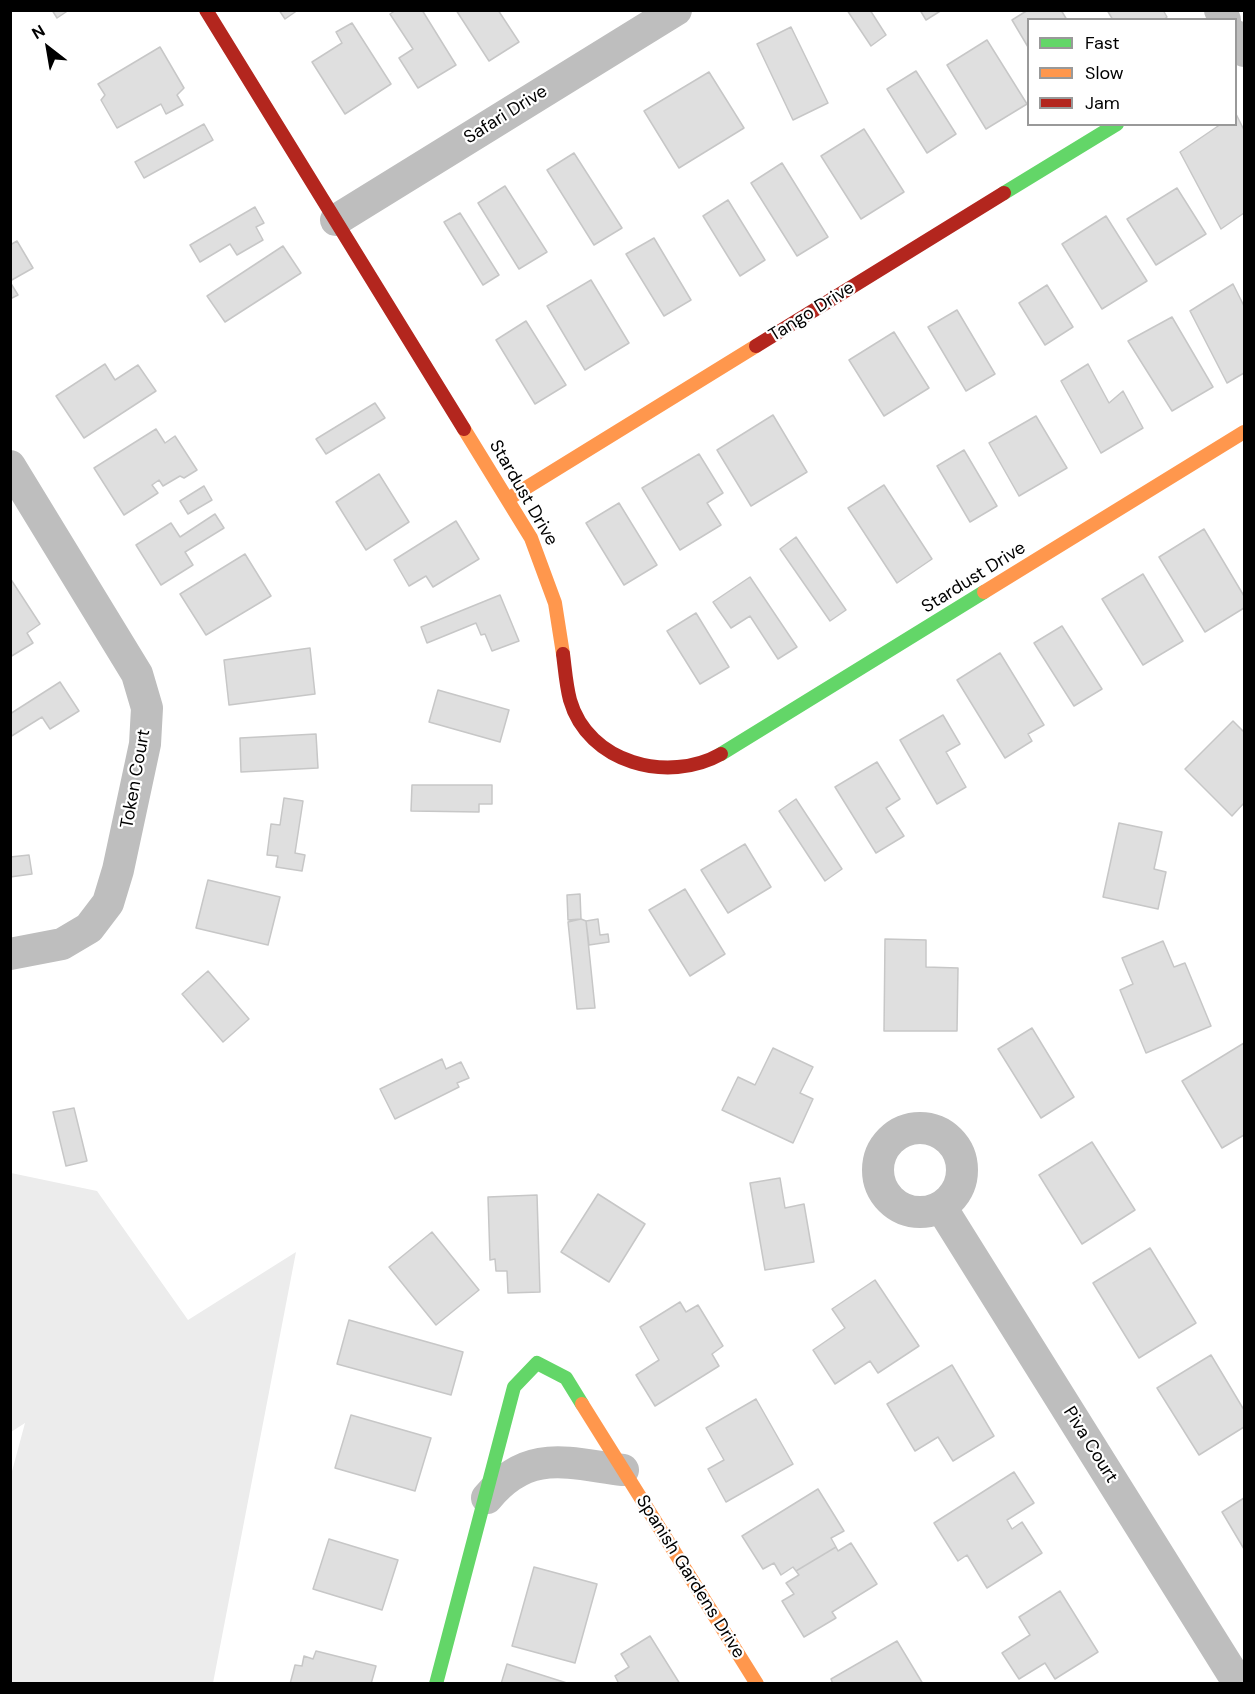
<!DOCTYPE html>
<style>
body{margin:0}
#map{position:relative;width:1255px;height:1694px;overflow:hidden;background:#fff;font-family:"DM Sans",sans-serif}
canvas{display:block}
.frame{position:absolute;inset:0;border:12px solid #000;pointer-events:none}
.legend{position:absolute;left:1027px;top:18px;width:210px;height:108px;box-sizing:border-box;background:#fff;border:2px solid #999;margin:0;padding:8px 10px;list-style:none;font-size:18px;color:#000}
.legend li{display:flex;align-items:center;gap:12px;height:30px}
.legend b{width:30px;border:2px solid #999}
.north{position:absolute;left:18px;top:18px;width:60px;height:60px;-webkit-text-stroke:4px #fff;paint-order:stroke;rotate:329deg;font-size:16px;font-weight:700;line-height:24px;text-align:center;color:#000}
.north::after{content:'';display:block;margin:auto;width:21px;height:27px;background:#000;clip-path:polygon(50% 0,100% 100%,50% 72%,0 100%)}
</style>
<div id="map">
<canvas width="1255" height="1694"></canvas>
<div class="frame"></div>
<ul class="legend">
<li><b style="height:8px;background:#63d668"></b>Fast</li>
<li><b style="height:8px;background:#ff974d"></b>Slow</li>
<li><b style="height:8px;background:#b3261e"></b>Jam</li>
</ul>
<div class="north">N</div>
</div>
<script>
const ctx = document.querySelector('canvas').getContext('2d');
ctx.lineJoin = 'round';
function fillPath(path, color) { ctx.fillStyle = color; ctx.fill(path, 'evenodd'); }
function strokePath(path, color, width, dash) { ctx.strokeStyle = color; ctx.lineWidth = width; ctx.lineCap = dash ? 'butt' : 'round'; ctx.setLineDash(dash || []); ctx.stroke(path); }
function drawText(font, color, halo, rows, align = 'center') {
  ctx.font = font + ' "DM Sans",sans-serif'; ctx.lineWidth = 4.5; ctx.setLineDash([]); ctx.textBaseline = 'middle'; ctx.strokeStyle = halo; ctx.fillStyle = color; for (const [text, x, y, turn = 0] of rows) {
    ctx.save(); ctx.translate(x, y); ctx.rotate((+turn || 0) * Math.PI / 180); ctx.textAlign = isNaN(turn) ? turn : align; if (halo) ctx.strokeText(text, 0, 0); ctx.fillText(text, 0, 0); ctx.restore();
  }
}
const green = new Path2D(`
 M11,1173l86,18 91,129 108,-68 -83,431h-202v-208l14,-52 -14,9z`);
const building = new Path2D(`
 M52,10h17l-12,8z
 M279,10h19l-13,9z
 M396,10h26l34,55 -38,23 -19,-30 14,-9 -23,-35z
 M456,10h42l21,32 -30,19z
 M847,10h23l16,25 -15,11z
 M920,10h22l-16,10z
 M1028,10h33l6,10h-39v27l-16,-27z
 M1107,10h56l4,7 -4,3h-50z
 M352,23l39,61 -46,30 -33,-52 30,-19 -6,-11z
 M791,27l37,76 -35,17 -36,-76z
 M987,40l40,64 -41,25 -39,-64z
 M160,47l24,41 -7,7 6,10 -17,9 -5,-10 -44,24 -16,-28 4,-5 -7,-11z
 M916,71l40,63 -29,19 -40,-64z
 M709,72l35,56 -65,40 -35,-57z
 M1236,114l8,16v83l-23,16 -41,-77 41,-28h15z
 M204,124l9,16 -69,38 -9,-16z
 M864,129l40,63 -43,27 -40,-63z
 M574,153l48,75 -28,17 -47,-75z
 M782,163l46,74 -31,19 -46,-73z
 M505,186l42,66 -28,17 -41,-66z
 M1177,188l29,46 -50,31 -29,-46z
 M728,200l37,60 -25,16 -37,-60z
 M255,207l9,16 -8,4 7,13 -26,15 -7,-11 -30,18 -10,-17z
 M460,213l39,62 -16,10 -39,-63z
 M1106,216l41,65 -45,28 -40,-65z
 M654,238l37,62 -27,16 -38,-62z
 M17,241l16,27 -23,13v-36z
 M283,246l18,27 -76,49 -18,-26z
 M591,280l38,63 -44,27 -38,-64z
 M10,282l8,13 -8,4z
 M1233,284l11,22v67l-17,10 -37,-72z
 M1047,285l26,42 -28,18 -26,-42z
 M957,310l38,64 -29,17 -38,-64z
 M1172,317l41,70 -41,24 -44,-70z
 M526,321l40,64 -31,19 -39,-64z
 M894,332l35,56 -45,28 -35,-56z
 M105,364l10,16 23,-15 18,26 -72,47 -28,-42z
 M1088,364l21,39 14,-12 20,37 -42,25 -40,-72z
 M375,403l10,15 -59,36 -10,-15z
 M773,415l34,57 -56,34 -34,-56z
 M1036,416l31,52 -48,28 -30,-53z
 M156,429l9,14 10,-7 22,34 -13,8 -4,-2 -17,10 -4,-6 -7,5 6,8 -34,22 -30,-47z
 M964,450l33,56 -27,16 -33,-56z
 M699,454l24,39 -16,10 14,22 -41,25 -38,-62z
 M379,474l30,48 -43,28 -30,-48z
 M884,485l48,74 -35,24 -49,-75z
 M204,486l8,14 -24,14 -8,-13z
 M619,503l38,62 -33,20 -38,-62z
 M215,514l9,14 -39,24 8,13 -32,20 -25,-40 35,-22 9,14z
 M456,521l23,38 -46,28 -7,-11 -17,10 -15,-26z
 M1204,529l40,67v12l-39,24 -46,-75z
 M796,537l50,73 -16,11 -50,-72z
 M245,554l26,42 -65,39 -26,-41z
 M1143,574l40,67 -40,24 -41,-66z
 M750,577l47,70 -19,12 -28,-43 -19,12 -18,-26z
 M10,578l30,46 -13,9 6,10 -23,14z
 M500,595l19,46 -27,10 -7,-17 -4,1 -5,-12 -49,20 -6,-16z
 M696,613l33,54 -29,17 -33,-53z
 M1062,626l40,63 -28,17 -40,-63z
 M310,648l5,46 -86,11 -5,-45z
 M1000,653l44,72 -16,9 4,7 -27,17 -48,-78z
 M60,682l19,29 -29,18 -8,-12 -32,20v-23z
 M438,690l71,20 -9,32 -71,-20z
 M943,715l17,29 -14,8 20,35 -29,17 -37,-64z
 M1233,721l11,11v71l-12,13 -47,-47z
 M316,734l2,34 -77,4 -1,-34z
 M877,762l23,37 -14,9 18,28 -28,17 -41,-66z
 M412,785h80v19h-13v8l-68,-1z
 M284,798l19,3 -8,52 10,2 -3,16 -26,-4 2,-11 -11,-1 4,-31 9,1z
 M796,799l46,70 -17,12 -46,-70z
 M1119,823l43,9 -8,37 12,3 -8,37 -55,-12z
 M745,844l26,43 -43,26 -27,-43z
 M29,855l3,19 -22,3v-20z
 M208,880l72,17 -12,48 -72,-17z
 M685,889l40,65 -35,22 -41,-66z
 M580,894l1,25 -13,1 -1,-25z
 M581,919l5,2 9,87 -18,1 -9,-87z
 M598,919l2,16 8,-1 1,8 -20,3 -3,-24z
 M885,939l41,1v27l32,1 -1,63h-73z
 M1163,941l11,26 11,-4 26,63 -65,27 -26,-63 13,-6 -11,-26z
 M208,971l41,48 -26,23 -41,-48z
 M1032,1028l42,69 -33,21 -43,-69z
 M1244,1043v92l-22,13 -40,-67z
 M773,1048l40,19 -13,26 13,6 -20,44 -71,-33 16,-33 17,8z
 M442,1059l4,10 15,-7 8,16 -12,5 2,4 -64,32 -15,-30z
 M74,1108l13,53 -21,5 -13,-54z
 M1092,1142l43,68 -53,34 -43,-69z
 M780,1178l5,30 19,-4 10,58 -49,8 -15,-87z
 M598,1194l47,30 -36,58 -48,-30z
 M537,1195l3,97 -32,1 -1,-22h-11l-1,-12 -5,1 -2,-63z
 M432,1232l47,58 -43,35 -47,-58z
 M1150,1248l46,75 -57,35 -46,-75z
 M875,1280l44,66 -41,27 -8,-12 -35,23 -22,-34 32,-22 -13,-19z
 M680,1302l6,10 12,-7 25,41 -11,8 7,12 -64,40 -19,-31 23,-15 -19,-33z
 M349,1320l114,32 -12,43 -114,-31z
 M1211,1355l33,55v17l-45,28 -42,-67z
 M952,1365l42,71 -41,25 -15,-24 -23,14 -28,-47z
 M756,1399l37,65 -67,38 -18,-33 16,-9 -18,-32z
 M351,1415l80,23 -16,53 -80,-23z
 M1014,1472l20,31 -27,17 5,9 10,-7 20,31 -55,35 -20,-33 -9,6 -24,-38z
 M818,1489l26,42 -13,7 5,9 -40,24 -3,-4 -12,8 -7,-12 -11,6 -21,-33z
 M1244,1498v51l-22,-37z
 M329,1539l69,21 -16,50 -69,-21z
 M851,1543l26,41 -45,28 4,6 -32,19 -22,-36 12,-7 -8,-11 13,-8 -3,-4 40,-24 2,4z
 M534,1567l63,17 -22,79 -63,-17z
 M1060,1591l38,61 -43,27 -10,-16 -26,16 -17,-26 28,-18 -11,-18z
 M650,1636l30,48h-61l-4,-8 14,-9 -8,-13z
 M897,1641l26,43h-90l-2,-5z
 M316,1651l60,15 -5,18h-81l5,-19 7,1 2,-10 9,3z
 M507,1664l63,20h-69z`);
const street = new Path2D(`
 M1220,10l5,10
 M1236,36l8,15
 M336,220l340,-210
 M10,466l127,208 10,34 -2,36 -27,126 -10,33 -19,25 -27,16 -52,10
 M878 1170a42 42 0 1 1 84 0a42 42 0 1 1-84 0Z
 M941,1207l298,477
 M487,1498c41,-50 80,-35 136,-28`);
const fast = new Path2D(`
 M1004,193l113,-69
 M721,754l263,-162
 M436,1684l78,-297 23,-24 29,15 16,26`);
const slow = new Path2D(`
 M464,429l67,109 24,65 8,51
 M508,499l248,-153
 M984,592l260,-160
 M582,1404l175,280`);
const jam = new Path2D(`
 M206,10l258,419
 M756,346l248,-153
 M563,654c2,15 3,31 7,46 18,63 98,84 151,54`);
const streetNames = [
 ["Safari Drive",506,115,-32],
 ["Tango Drive",812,312,-32],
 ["Stardust Drive",523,493,60],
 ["Stardust Drive",974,578,-32],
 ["Token Court",136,779,-80],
 ["Piva Court",1090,1445,58],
 ["Spanish Gardens Drive",690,1577,58]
];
fillPath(green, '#ececec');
fillPath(building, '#dfdfdf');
strokePath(building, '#c7c7c7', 1.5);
strokePath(street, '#bebebe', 32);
strokePath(fast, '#63d668', 14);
strokePath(slow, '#ff974d', 14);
strokePath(jam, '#b3261e', 14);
drawText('18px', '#000', '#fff', streetNames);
</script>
